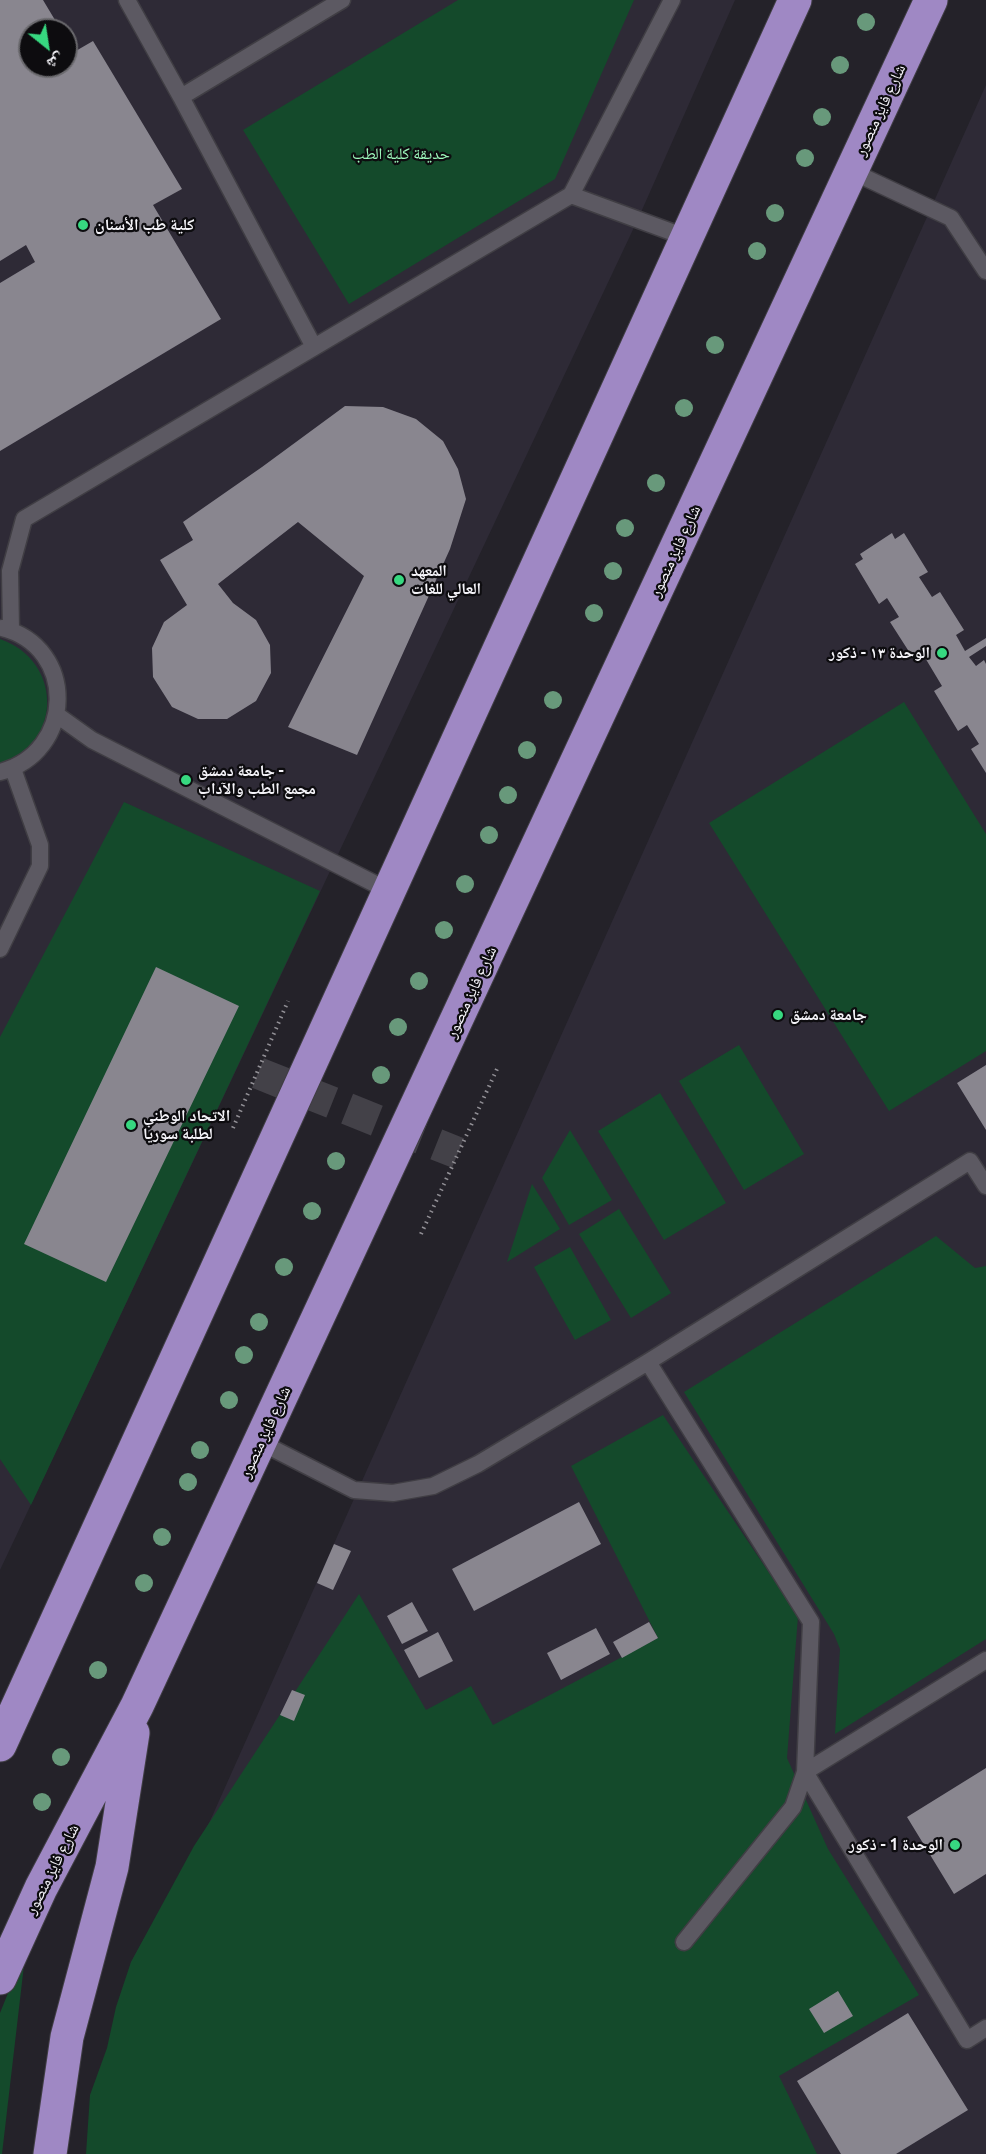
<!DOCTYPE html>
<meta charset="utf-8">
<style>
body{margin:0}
#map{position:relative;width:986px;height:2154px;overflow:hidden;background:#242229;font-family:Ubuntu,"Noto Naskh Arabic",sans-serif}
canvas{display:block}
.north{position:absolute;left:18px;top:18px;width:60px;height:60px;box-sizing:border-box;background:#0d0c0f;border:2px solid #69686c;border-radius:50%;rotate:150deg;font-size:16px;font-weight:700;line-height:24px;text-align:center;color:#f4f3f8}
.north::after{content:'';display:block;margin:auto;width:21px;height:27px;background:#37d880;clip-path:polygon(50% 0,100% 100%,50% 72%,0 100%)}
</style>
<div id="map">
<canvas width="986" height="2154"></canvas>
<div class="north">ش</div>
</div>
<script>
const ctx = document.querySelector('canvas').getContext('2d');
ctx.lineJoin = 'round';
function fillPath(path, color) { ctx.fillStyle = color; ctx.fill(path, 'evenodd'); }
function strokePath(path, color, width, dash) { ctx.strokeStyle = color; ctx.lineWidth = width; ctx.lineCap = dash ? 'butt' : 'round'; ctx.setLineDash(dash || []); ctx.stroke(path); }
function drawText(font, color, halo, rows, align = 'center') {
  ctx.font = font + ' Ubuntu,"Noto Naskh Arabic",sans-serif'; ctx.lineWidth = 4.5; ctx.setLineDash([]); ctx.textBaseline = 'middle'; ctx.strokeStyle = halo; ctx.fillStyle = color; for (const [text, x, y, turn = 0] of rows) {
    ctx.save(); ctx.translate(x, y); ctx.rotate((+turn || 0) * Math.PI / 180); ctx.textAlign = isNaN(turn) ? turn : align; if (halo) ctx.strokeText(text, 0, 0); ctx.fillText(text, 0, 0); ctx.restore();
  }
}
const built = new Path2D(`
 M0,0h735l-97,219 -638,1351zM30,30h36v36h-36z
 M986,85v2069h-900l45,-192 79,-141z`);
const green = new Path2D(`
 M458,0h176l-79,179 -206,125 -106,-174z
 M0,639c62,21 64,105 0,124z
 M904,702l82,132v217l-97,60 -180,-288z
 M124,802l196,89 -289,614 -31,-46v-422z
 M739,1045l65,109 -60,36 -65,-109z
 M660,1093l66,110 -62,37 -66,-109z
 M570,1130l42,70 -43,25 -27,-47z
 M532,1184l28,45 -53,33z
 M619,1209l52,84 -40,25 -52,-84z
 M936,1236l39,32 11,-2v373l-151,95 5,-85 -6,-15 -150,-242z
 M570,1247l41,73 -36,20 -41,-73z
 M663,1415l135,201 -11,142 41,91 91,146 -140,81 38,78h-731l4,-59 17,-47 9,-41 15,-45 63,-116 165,-252 67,116 45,-24 22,39 165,-87 -87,-172z
 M26,1948l-24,206h-2v-141z`);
const building = new Path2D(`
 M0,0h43l18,30h-31v36h36v-28l8,14 19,-11 89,148 -29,16 68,114 -221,132v-168l35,-21 -9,-17 -26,16z
 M345,406l38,1 33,12 27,22 15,28 8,30 -16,50 -93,206 -69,-28 76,-151 -66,-54 -80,62 15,19 23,17 14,25 1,28 -15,28 -29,18h-29l-26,-12 -19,-30 -1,-29 12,-26 23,-17 -27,-45 33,-20 -10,-18 79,-55z
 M892,533l3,6 9,-6 24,39 -9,5 13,20 8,-5 24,38 -8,5 9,16 21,-13v8l-17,11 7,9 8,-6 2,4v109l-15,-24 8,-5 -12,-19 -9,6 -24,-40 8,-5 -18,-30 -9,5 -25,-39 9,-5 -12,-19 -8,6 -24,-40 8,-5 -3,-5z
 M156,967l83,39 -133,276 -82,-38z
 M986,1065v65l-29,-47z
 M579,1502l22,42 -127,67 -22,-42z
 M334,1544l17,7 -18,39 -16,-7z
 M412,1602l16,29 -26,13 -15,-28z
 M649,1622l9,16 -36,20 -9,-16z
 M596,1628l14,26 -49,26 -14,-27z
 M438,1632l15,29 -34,17 -15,-28z
 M292,1690l13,5 -11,26 -14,-6z
 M986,1768v106l-32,20 -47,-77z
 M838,1991l15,25 -29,17 -15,-24z
 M908,2013l60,97 -72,44h-55l-44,-73z`);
const streetTunnel = new Path2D(`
 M258,1073l200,80`);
const path = new Path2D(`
 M233,1128l55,-127
 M421,1234l76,-165`);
const lane = new Path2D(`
 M127,0l54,97
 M851,171l100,47 35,53
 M571,195l117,43
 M314,347l-133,-250 161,-97
 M11,630l-1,-59 14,-52 547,-324 101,-195
 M57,715l35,25 297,151
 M0,772c75,-19 78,-125 2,-144
 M0,949l40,-83v-21l-27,-76
 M648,1362l163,260 -6,150 162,268 19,-12
 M260,1442l94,48 39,3 40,-7 45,-22 170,-102 322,-201 16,25
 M684,1942l109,-135 12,-35 181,-112`);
const highway = new Path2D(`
 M0,1745l795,-1745
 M0,1978l41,-90 96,-182 794,-1706
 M50,2154l17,-117 45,-170 21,-134`);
const trees = [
 [866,22],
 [840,65],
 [822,117],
 [805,158],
 [775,213],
 [757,251],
 [715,345],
 [684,408],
 [656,483],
 [625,528],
 [613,571],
 [594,613],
 [553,700],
 [527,750],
 [508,795],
 [489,835],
 [465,884],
 [444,930],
 [419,981],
 [398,1027],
 [381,1075],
 [336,1161],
 [312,1211],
 [284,1267],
 [259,1322],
 [244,1355],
 [229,1400],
 [200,1450],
 [188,1482],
 [162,1537],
 [144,1583],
 [98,1670],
 [61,1757],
 [42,1802]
];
const markers = [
 [83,225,6,"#37d880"],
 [399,580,6,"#37d880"],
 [942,653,6,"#37d880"],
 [186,780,6,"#37d880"],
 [778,1015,6,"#37d880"],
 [131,1125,6,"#37d880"],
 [955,1845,6,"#37d880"]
];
const streetNames = [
 ["شارع فايز منصور",880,110,-65],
 ["شارع فايز منصور",675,551,-65],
 ["شارع فايز منصور",471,992,-65],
 ["شارع فايز منصور",265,1432,-65],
 ["شارع فايز منصور",52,1869,-63]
];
const parkNames = [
 ["حديقة كلية الطب",401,154]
];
const poiNames = [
 ["كلية طب الأسنان",95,225],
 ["المعهد",411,571],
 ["العالي للغات",411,589],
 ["الوحدة ١٣ - ذكور",930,653,"right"],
 ["جامعة دمشق -",198,771],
 ["مجمع الطب والآداب",198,789],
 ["جامعة دمشق",790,1015],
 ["الاتحاد الوطني",143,1116],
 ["لطلبة سوريا",143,1134],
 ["الوحدة 1 - ذكور",943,1845,"right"]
];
fillPath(built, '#2e2a36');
fillPath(green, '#144a2b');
fillPath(building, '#89868f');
strokePath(streetTunnel, '#434148', 32, [32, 16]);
strokePath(lane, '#403e44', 19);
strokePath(highway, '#403e44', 35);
strokePath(path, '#929096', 4, [1.5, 4.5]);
strokePath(lane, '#5c5962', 16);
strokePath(highway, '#9f88c4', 33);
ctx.fillStyle = '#68997b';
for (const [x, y] of trees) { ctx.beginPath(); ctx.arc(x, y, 9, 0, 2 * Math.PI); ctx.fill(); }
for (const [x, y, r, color] of markers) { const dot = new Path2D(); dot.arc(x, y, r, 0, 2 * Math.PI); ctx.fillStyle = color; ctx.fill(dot); strokePath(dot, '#0d0c0f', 2); }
drawText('16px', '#f4f3f8', '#0d0c0f', streetNames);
drawText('16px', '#9ffbbe', '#0d0c0f', parkNames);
drawText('bold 16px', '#f4f3f8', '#0d0c0f', poiNames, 'left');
</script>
